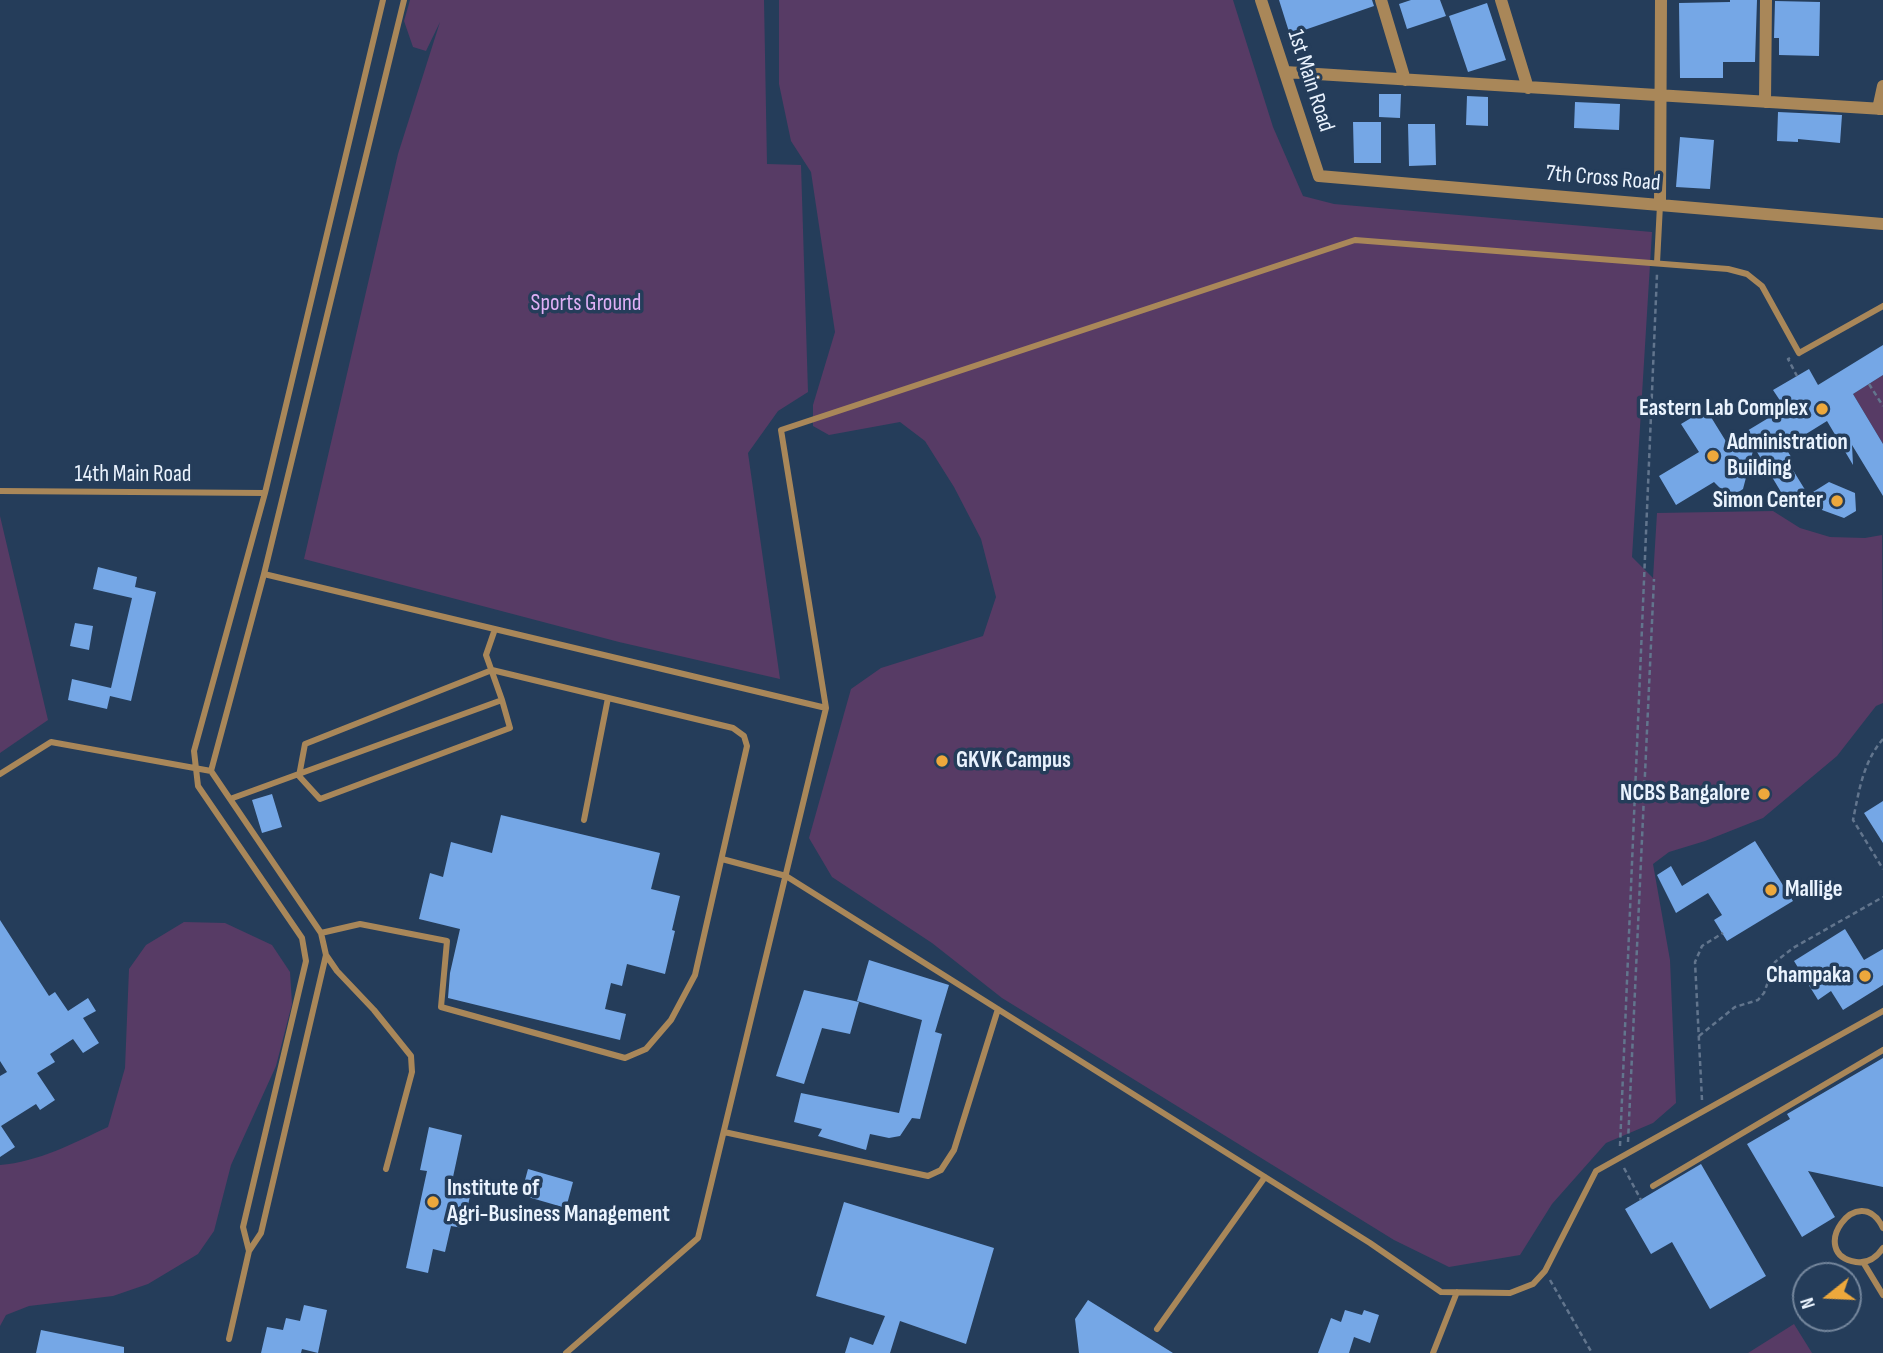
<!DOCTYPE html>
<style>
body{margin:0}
#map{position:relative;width:1883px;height:1353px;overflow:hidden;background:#253d5a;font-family:"Sofia Sans Condensed",sans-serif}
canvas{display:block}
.north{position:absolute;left:1792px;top:1262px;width:70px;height:70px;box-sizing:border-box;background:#253d5a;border:2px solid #74869c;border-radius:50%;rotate:252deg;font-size:19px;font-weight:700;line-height:28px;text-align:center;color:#eaf3fe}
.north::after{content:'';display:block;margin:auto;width:24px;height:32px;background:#eda83c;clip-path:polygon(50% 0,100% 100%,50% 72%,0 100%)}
</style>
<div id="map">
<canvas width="1883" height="1353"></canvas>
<div class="north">N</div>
</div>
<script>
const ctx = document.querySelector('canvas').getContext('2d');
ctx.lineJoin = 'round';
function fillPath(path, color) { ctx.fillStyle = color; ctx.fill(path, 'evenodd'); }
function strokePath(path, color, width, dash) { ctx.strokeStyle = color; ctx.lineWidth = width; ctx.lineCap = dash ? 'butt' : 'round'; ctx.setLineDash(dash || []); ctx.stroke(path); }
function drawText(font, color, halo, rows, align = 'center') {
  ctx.font = font + ' "Sofia Sans Condensed",sans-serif'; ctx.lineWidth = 7; ctx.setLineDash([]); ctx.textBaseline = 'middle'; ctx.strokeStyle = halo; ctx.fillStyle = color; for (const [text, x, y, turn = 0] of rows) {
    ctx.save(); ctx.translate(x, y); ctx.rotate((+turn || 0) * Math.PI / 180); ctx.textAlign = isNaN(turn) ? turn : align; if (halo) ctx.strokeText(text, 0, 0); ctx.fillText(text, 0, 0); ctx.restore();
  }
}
const green = new Path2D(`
 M410,0h354l3,164 34,1 7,227 -30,19 -30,42 32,226 -161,-37 -315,-83 94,-405 42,-132 -14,29 -13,-4 -9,-26z
 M779,0h454l40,127 30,69 31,8 318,28 -20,325 21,21 4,-65 116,-2 27,17 30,9 35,1 17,-3 1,168 -7,3 -39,50 -74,62 -58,23 -36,11 -16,12 17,96 6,143 -23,20 -47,20 -54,61 -32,51 -71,12 -55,-27 -392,-242 -70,-55 -100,-66 -23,-39 42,-149 30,-21 102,-32 13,-39 -15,-58 -27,-52 -29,-46 -25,-19 -71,13 -16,-9v-21l22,-73 -24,-160 -20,-31 -12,-57z
 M1883,375v69l-30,-50z
 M0,516l48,204 -48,33z
 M184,922l41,1 47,22 18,27 2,32 -16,62 -45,99 -17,66 -16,23 -50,30 -35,12 -84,10 -23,9 -6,11v-161c38,-3 74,-22 108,-38l17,-59 4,-99 17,-24z
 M1794,1324l18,29h-64z`);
const building = new Path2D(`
 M1279,0h93l2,6 -84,29z
 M1411,0h29l6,16 -39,13 -8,-25z
 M1730,0h27l-2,62h-32v16h-43l-1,-75 51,-1z
 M1775,1l45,1 -1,54 -40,-1v-17h-5z
 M1487,3l19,57 -38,12 -19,-56z
 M1379,94h22l-1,24 -21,-1z
 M1467,96l21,1v29l-22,-1z
 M1575,102l45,2 -1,26 -45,-2z
 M1778,112l64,3 -2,28 -42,-4v3l-21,-1z
 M1353,122h28v41h-27z
 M1408,124h27l1,41 -27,1z
 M1680,137l34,3 -4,49 -34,-2z
 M1883,345v30l-30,19 30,50v52l-31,-51 1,20 -26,-44 -42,26 8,13 -5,2 19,31 -20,13 -8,-13 2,-1 -27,-45 -11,42 -9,6 -10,-3 -10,-10 -38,23 -17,-29 40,-24 -18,-28 25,-15 21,34 58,-35 -12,-18 36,-21 9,16z
 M1829,482l26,11 1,18 -12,7 -22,-8 -9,-18z
 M98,567l39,10 -2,10 21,5 -25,109 -21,-5 -3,13 -39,-9 4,-21 39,9 21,-90 -39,-9z
 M75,623l18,3 -4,24 -19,-4z
 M272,794l10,33 -20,6 -10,-33z
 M1883,801v42l-19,-30z
 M501,815l159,38 -9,36 29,7 -8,34 3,1 -10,43 -38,-10 -5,22 -11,-3 -6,26 21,5 -6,26 -172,-42 2,-25 10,-44 -41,-10 11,-46 13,4 8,-35 41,11z
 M1755,841l38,60 -66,40 -13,-21 8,-5 -14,-22 -32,20 -19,-38 14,-9 11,20z
 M0,920l49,76 6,-4 13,19 20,-13 8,13 -13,7 16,25 -16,10 -10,-14 -23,15 5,8 -18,11 18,27 -15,10 -4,-6 -35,22 14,21 -15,10v-81l7,-4 -7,-11z
 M1845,929l19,31 19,-11v36l-40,25 -12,-19 -13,9 -24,-39z
 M869,960l80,25 -14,47 7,2 -22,85 -8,-1 -12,18 -11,2 -19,-4 -4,16 -48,-14 4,-7 -28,-7 7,-29 98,20 23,-93 -65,-19z
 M804,990l55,12 -9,32 -28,-6 -18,56 -28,-8z
 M1883,1058v129l-75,-16 27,46 -33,20 -55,-93 43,-25 -3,-5z
 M429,1127l33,8 -12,56 20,5 -7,32 -12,-2 -6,26 -12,-3 -5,24 -22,-5 21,-97 -7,-1z
 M1701,1164l65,112 -56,33 -38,-67 -21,12 -26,-45z
 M528,1169l45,13 -7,26 -45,-13z
 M844,1202l150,46 -28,96 -66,-23 -10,32h-45l5,-16 23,8 12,-29 -69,-20z
 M1088,1300l85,53h-94l-4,-34z
 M304,1305l23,5 -9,43 -16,-4 -1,4h-40l6,-26 16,3 3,-12 14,3z
 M1345,1310l17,5 2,-5 15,5 -9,28 -16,-6 -5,16h-31l13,-35 10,4z
 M41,1330l83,17v6h-88z`);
const path = new Path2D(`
 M1790,358l-2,1 9,17
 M1869,384l14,22
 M1883,739c-20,23 -24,52 -30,81l30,49
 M1699,1036l36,-29 23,-7 6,-7 11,-31 18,-14 90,-51
 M1702,1100l-7,-138 7,-16 21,-13
 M1628,1142l26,-563
 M1620,1146l37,-872
 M1624,1168l17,32
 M1550,1280l42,73`);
const lane = new Path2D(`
 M1657,263l3,-58
 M0,491l265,2
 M264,574l562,134 -128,530 -132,115
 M826,708l-45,-278 574,-190 373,29 19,5 15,12 37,67 84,-47
 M0,774l51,-32 160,29
 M230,799l272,-99 -16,-45 9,-26
 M584,820l24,-122
 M722,859l64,17 584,367 71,49 69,1 23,-9 12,-13 51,-100 287,-160
 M321,933l39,-9 87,17 -6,66 184,51 21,-9 25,-29 24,-45 52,-229 -3,-10 -11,-8 -241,-58 -187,74 -6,32 21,23 190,-71 -8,-28
 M326,955l11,16 37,39 37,46 1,16 -26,97
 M724,1132l204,44 13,-6 13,-20 44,-141
 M1653,1186l230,-136
 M1883,1228c-24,-50 -78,26 -27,34 12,2 21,-5 27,-14
 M249,1251l-6,-24 63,-266 -4,-23 -104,-152 -4,-35 71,-258 118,-493
 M1863,1262l20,33
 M1157,1329l108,-152
 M229,1339l20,-88 12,-18 65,-278 -5,-22 -110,-162 53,-197 140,-574
 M1433,1353l24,-61`);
const street = new Path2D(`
 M1261,0l58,176 564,48
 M1381,0l24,80
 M1501,0l27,88
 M1285,72l598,37
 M1765,102l1,-102
 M1878,109l5,-23
 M1660,205l1,-205`);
const markers = [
 [1822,409,7,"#eda83c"],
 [1713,456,7,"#eda83c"],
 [1837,501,7,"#eda83c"],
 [942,761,7,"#eda83c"],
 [1764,794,7,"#eda83c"],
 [1771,890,7,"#eda83c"],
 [1865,976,7,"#eda83c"],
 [433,1202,7,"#eda83c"]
];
const streetNames = [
 ["1st Main Road",1310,81,72],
 ["7th Cross Road",1603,179,5],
 ["14th Main Road",133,475]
];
const parkNames = [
 ["Sports Ground",586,304]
];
const poiNames = [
 ["Eastern Lab Complex",1808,409],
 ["Administration",1727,443,"left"],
 ["Building",1727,469,"left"],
 ["Simon Center",1823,501],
 ["GKVK Campus",956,761,"left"],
 ["NCBS Bangalore",1750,794],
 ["Mallige",1785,890,"left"],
 ["Champaka",1851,976],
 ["Institute of",447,1189,"left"],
 ["Agri-Business Management",447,1215,"left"]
];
fillPath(green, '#573b65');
fillPath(building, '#75a7e6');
strokePath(path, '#62758d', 2.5, [5, 3.5]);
strokePath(lane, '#a98759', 6);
strokePath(street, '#a98759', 12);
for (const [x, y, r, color] of markers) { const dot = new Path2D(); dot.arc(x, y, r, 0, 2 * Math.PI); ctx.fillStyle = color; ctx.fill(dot); strokePath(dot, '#253d5a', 2.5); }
drawText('23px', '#eaf3fe', '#253d5a', streetNames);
drawText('23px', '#dfb0f6', '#253d5a', parkNames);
drawText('bold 23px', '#eaf3fe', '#253d5a', poiNames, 'right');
</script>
